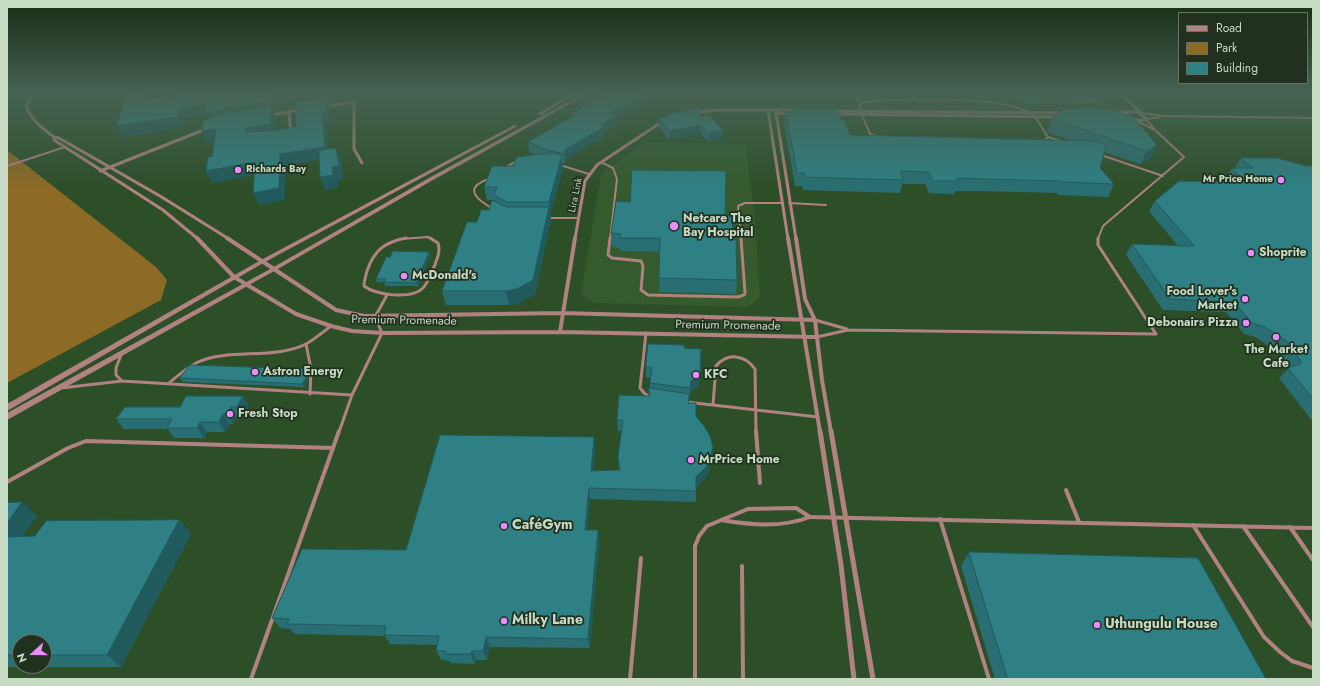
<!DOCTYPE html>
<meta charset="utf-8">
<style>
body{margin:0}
#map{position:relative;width:1320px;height:686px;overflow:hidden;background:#2d4f28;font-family:Jost,sans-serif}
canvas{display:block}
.frame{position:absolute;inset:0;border:8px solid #c7dac4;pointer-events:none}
.legend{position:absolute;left:1178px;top:12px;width:130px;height:72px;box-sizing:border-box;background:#21301f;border:1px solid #637461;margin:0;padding:5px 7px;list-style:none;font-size:12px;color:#c7dac4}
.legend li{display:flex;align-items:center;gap:8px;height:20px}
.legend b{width:20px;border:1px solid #637461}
.north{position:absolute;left:12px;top:634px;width:40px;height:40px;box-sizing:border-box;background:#21301f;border:1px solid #637461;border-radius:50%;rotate:249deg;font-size:11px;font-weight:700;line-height:16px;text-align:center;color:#c7dac4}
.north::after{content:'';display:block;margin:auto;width:14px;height:18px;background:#ea8dfc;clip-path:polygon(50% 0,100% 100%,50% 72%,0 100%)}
</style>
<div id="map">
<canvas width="1320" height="686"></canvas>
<div class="frame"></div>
<ul class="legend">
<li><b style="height:5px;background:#b18280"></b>Road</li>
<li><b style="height:11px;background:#8d6a26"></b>Park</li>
<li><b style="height:11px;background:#2e8085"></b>Building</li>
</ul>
<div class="north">N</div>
</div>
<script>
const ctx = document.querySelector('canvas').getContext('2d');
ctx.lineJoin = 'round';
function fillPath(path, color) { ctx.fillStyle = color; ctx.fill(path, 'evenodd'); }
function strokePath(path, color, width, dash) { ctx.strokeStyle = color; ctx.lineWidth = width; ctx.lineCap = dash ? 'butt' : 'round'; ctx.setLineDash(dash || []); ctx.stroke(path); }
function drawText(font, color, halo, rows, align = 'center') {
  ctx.font = font + ' Jost,sans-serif'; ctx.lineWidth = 3.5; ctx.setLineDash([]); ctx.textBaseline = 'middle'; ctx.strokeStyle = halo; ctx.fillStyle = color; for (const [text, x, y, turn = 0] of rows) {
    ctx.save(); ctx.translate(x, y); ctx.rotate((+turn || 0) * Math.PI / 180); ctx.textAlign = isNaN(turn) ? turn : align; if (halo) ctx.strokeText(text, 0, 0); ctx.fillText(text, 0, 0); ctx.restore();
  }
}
const built = new Path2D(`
 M646,142l99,2 9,65 6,89 -12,9 -154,-4 -13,-9 20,-118 5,-6z`);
const green = new Path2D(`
 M7,150l149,117 11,13 -6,20 -154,83z`);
const serviceFar2 = new Path2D(`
 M859,93l-2,1v4l5,5
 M877,93l5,7
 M910,93l4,7
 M882,100c34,0 127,-5 152,16 6,6 9,15 14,21l-4,4 -9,2 -150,-4 -15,-5 -11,-26 3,-5z
 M1141,113l23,3 149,2
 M1147,119l13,-2
 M1135,120l18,9
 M1048,137l13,4
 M1101,155l62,21
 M601,162l12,6 4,11 -7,60
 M560,165l29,9
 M7,166l58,-19
 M506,167l11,-6
 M490,178c-4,2 -11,5 -14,8 -8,9 11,19 17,23
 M789,203l37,2
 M547,218h32
 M400,239l28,-2 4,2
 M741,239l-3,-33 7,-3h37
 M1098,239l5,-13 81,-69 -29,-27 -9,-11`);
const serviceFar1 = new Path2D(`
 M406,238c-21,4 -32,12 -39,33 -1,5 -3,9 -3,15 12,9 47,14 59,2 5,-5 8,-15 11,-21 3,-8 7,-16 4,-24l-8,-5
 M610,238l-2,17 4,3 29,3 2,5 -2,24 7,5 90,2 6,-2 1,-2 -4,-55
 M1098,238v7l58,89
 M815,320l32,9
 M646,333l-6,55 5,6 6,3
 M817,337l31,-7 308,4
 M306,344l5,25 -1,25
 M121,355l-5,13v7l6,6
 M168,384c9,-8 18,-16 30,-22 30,-14 77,-2 108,-18 9,-5 17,-12 25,-18
 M61,388l61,-7 230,14
 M686,402l132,15
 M713,405l3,-39c12,-14 29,-11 39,3l1,63
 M339,432l13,-37 30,-62 -7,-16 12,-22`);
const service = new Path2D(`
 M756,431l4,52
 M7,482l61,-34 18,-7 247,7
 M1066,490l13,32
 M940,519l49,160
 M721,520c30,5 60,8 89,-3l503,11
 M1193,525l71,112 16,15 12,9 21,7
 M1243,526l70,101
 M1290,527l23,33
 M742,566l1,113
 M251,679l88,-248
 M630,679l11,-121
 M695,679v-133l4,-10 8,-10 41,-17 48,-1 14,9`);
const minorFar2 = new Path2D(`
 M33,93l-7,13c5,14 16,22 28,31v3l109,70 35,29
 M1120,93l20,19
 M324,107l30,-5v47l8,14
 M831,111l233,2
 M289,112l2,21
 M1128,112h9l10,7c-8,3 -15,1 -22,-5z
 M694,113l21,-3h53
 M1113,113l13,-1
 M789,114l-13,-1 20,126
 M834,114l225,3
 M271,115l29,-5
 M54,137l5,1 101,58 69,43
 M100,171l106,-42
 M575,239l10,-58 12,-16 66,-44
 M788,239l-20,-129h28`);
const minorFar1 = new Path2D(`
 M197,238l37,39 62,37 35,12 21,5 30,2 178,-1 257,5
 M227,238l109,72 28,6 198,-3 253,7
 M788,238l32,194
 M796,238l9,61 10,21 7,60 9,52
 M560,332l15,-94`);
const minor = new Path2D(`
 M820,431l21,134 13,114
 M831,431l42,248`);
const tertiary = new Path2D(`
 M572,93h6l-37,22 -4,-1z
 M584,93h6l-157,87 -157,90 -269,150v-7l265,-145 157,-90z
 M514,125l4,1 -253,136 -258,149v-7l254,-144z`);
const wall = new Path2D(`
 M607,93h54l-6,4 -3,-1 -37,23v6l-11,8v3l-38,24 -1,3h-2v5l-13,47 1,5 -16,74 -15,9 -11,2h-63l-4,-14 35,-69 12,-12 6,-8v-2h-8l-3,-13 29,-21 23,-11 -7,-3 -1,-10 44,-25v-3z
 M1011,93h89l-4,10 -55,-1 -1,3 -16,-1 -3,-5h-6z
 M792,109l49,11 9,15 223,6 -26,-9 5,-13 81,-2 18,41 -11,6 -36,-12 -4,16 14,16 -6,13 -50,-2 -1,-2 -77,-2h-25l-1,3 -25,-1 -4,-9h-23l-2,9 -97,-3 -1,-4h-7l-11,-63 2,-11h5z
 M700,117l23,13 -1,9 -14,2 -7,-7 -32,6 -10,-13v-8z
 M1241,158l65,8h7v256l-34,-44 10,-10 -9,-14 -24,-17 -12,-3 -18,-22 -63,-2 -37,-55 6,-11 46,2 -29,-35 6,-10 69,-19 1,-2h2l-1,-2 6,-10h4l-1,-1z
 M725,216l12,64 -1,14 -77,-2 1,-40 -40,-1v-3l-8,-1 -1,-14z
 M430,255l-12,31h-33l-1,-4h-7l-1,-3z
 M684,348l15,38 -9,6 -1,11 24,44 -1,11 -5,18 -11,11v15l-106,-3 -3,31h11l1,10 -9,108 -100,-1 -3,13h-11l-1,4 -24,-1 -2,-2 -8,-1 -5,-9 1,-6 -47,-1 -5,-8 -90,-2 -5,-5 -10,-1 -8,-10 134,-68 188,-113 1,11 -2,23 26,-1 -1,-13 3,-26h-3l-1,-11 32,-24 1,-7v-11l-4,-1v-10z
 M308,373v8l-4,6 -121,-5 -3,-4z
 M243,396l6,10 -6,11h-6l-4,7h-3l-5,8h-18l-3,6h-30l-6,-9h-44l-8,-10z
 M7,503l30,13 -15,20h13l144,-16 12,14 -70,133h-114zM20,642h24v24h-24z
 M969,552l297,127h-271l-34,-113z`);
const shadedWall = new Path2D(`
 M148,93l5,11 -7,-4z
 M286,93h10v10l-20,3v6h-2l2,6v18l-30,-4 -36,-7 -5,-10 -20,3 -2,10 -61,9 -6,-11 64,-19 26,-3 13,5 53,-14z
 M324,93h14v4l-11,2 3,10 2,15 -6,1 3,33 -44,8v34l-26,5 -6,-12 27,-39 42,-40 4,-15z
 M642,93h10v3l-37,23v6l-11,8v3l-38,24 -1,3 -1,-9 1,-4 35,-25 8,-11z
 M655,93h6l-6,4z
 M701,125v9l-32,6v-9z
 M216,129l5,12 -14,2 -5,-12z
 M723,130l-1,9 -14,2v-8z
 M1157,145l-6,13 -11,6 7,-13z
 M336,148l5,12 2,19 -6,1 1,8 -13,2 -5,-13 12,-10z
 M562,155l1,13 -13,47 1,5 -16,74 -15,9 -11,2 -3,-14 43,-84v-5z
 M255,162l5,12 -48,9 -6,-12z
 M429,252l1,3 -12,31 -2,-3z
 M306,369l2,4v8l-4,6 -2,-3z
 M700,375l-1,11 -9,6 -1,7 2,-18z
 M243,396l6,10 -6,11 -6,-10z
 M231,407l6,10 -4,7 -6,-10z
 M223,414l7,10 -5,8 -6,-10z
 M200,422l7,10 -3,6 -7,-10z
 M594,437l1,11 -3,34 -1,-11z
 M713,447l-1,11 -5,18 -11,11v-10z
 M589,488l1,11 -4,41 -1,-10z
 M22,502l15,14 -24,34 -6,-5v-22z
 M179,520l12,14 -70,133 -14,-12z
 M598,530l1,10 -9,108 -2,-9z
 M486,637l4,10 -3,13 -4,-9z
 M472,651l4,9 -1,4 -4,-10z`);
const building = new Path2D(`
 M148,93l-2,7 47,-7h93l-14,2v6l-53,8 -14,5 1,-10 -26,3 -2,10 -62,9 11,-30z
 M607,93h35l-34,21 7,2 -15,9 4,2 -39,23 -1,4 -20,-5 -16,-7 47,-27 -3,-1z
 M326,98l2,15 -6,1 3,33 -45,7 -1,34 -26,5 2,-31 -49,9 2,-14h4l4,-28 -14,2 1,-10 17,-7 51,-8v18l-24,4 -2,2 1,2 25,-1 25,-4v-25z
 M698,108l2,9 9,-2 14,15 -15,3 -7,-8 -32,6 -10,-12 16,-6z
 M1065,108l43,1 25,8 24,28 -10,6 -95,-32z
 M792,109h40l5,2 4,9h4l5,15 244,6 12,4 -6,23 14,16 -51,-2 -1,-1 -78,-2 -27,-1 1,3h-25l-4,-9 -29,-1 3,9 -98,-3 -1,-4h-7l-11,-61h6z
 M336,148l3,18 -7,1 1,8 -13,2 -1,-26z
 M553,153l9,2 -13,47h-42l-13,-7 3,-8h-13l8,-21h21l4,-9z
 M1241,158h36l29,8h7v233l-25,-31 14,-5 -13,-20 -24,-16 -13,-4 -18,-21 -64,-3 -38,-55 62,2 -39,-45 24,-20 48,1 -2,-2h18l-11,-12h21z
 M632,170l94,1 -1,45h7l1,23 3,1 1,40 -78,-2 1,-40h-40l1,-4 -10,-1 5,-32 14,1z
 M492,200l14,7h43l-16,73 -16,9 -11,2h-64l25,-69h10l4,-12h8z
 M393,251l36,1 -13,31 -32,-1 1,-3h-9l10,-22h4z
 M648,344l36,1v3l17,1 -1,26 -9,6 -1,7 -40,-5 2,-16h-6z
 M190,365l116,4v9l-4,6 -122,-6z
 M649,388l40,6 -1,9h8v13l8,10 6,10 3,11 -5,18 -12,12v14l-107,-3 -4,42h13l-10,109 -102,-2 -3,14h-11l-1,3h-25v-3h-10l3,-15 -55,-1 2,-9 -99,-2 2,-5 -17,-1 30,-69 104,1 34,-115 154,2 -3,34 29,-1 -2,-13 5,-37h-6l2,-25 30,1z
 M186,396h57l-6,11h-6l-4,7h-4l-4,8h-19l-3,6h-30l5,-9h-56l9,-12h55z
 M22,502l-15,21v-20z
 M179,520l-72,135h-63v-13h-24v13h-13v-118l28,-1 11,-15z
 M969,552l229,6 68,121h-258z`);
const markers = [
 [238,170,4,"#ea8dfc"],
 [1281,180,4,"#ea8dfc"],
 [674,226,5,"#ea8dfc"],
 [1251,253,4,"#ea8dfc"],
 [404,276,4,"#ea8dfc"],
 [1245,299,4,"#ea8dfc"],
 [1246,323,4,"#ea8dfc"],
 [1276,337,4,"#ea8dfc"],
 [255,372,4,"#ea8dfc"],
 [696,375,4,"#ea8dfc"],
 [230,414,4,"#ea8dfc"],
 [691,460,4,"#ea8dfc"],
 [504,526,4,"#ea8dfc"],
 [504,621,4,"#ea8dfc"],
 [1097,625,4,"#ea8dfc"]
];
const farPoinames = [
 ["Richards Bay",246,170],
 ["Mr Price Home",1273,180,"right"]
];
const farStreetnames = [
 ["Lira Link",576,195,-78]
];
const poiNames = [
 ["Netcare The",683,219],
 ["Bay Hospital",683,233],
 ["Shoprite",1259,253],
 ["McDonald's",412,276],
 ["Food Lover's",1237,292,"right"],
 ["Market",1237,306,"right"],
 ["Debonairs Pizza",1238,323,"right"],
 ["The Market",1276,350,"center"],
 ["Cafe",1276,364,"center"],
 ["Astron Energy",263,372],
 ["KFC",704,375],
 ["Fresh Stop",238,414],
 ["MrPrice Home",699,460]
];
const streetNames = [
 ["Premium Promenade",404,321,1],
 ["Premium Promenade",728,326,1]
];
const nearPoinames = [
 ["CaféGym",512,526],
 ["Milky Lane",512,621],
 ["Uthungulu House",1105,625]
];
fillPath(built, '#345a2d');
fillPath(green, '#8d6a26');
strokePath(serviceFar2, '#b18280', 2);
strokePath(serviceFar1, '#b18280', 3);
strokePath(service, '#b18280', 4);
strokePath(minorFar2, '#b18280', 3);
strokePath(minorFar1, '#b18280', 4);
strokePath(minor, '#b18280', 5);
fillPath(tertiary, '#b18280');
fillPath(wall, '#286e72');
fillPath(shadedWall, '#205a5d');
fillPath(building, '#2e8085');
strokePath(building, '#205a5d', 1);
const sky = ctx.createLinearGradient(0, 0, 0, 189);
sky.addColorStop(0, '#192b16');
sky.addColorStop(0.49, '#466353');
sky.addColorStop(1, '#46635300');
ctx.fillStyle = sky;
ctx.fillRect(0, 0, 1320, 189);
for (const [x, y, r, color] of markers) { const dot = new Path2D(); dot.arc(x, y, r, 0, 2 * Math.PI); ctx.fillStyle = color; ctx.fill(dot); strokePath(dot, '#21301f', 1.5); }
drawText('bold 10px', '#c7dac4', '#21301f', farPoinames, 'left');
drawText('10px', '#c7dac4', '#21301f', farStreetnames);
drawText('bold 12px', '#c7dac4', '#21301f', poiNames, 'left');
drawText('12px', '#c7dac4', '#21301f', streetNames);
drawText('bold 14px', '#c7dac4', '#21301f', nearPoinames, 'left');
</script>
